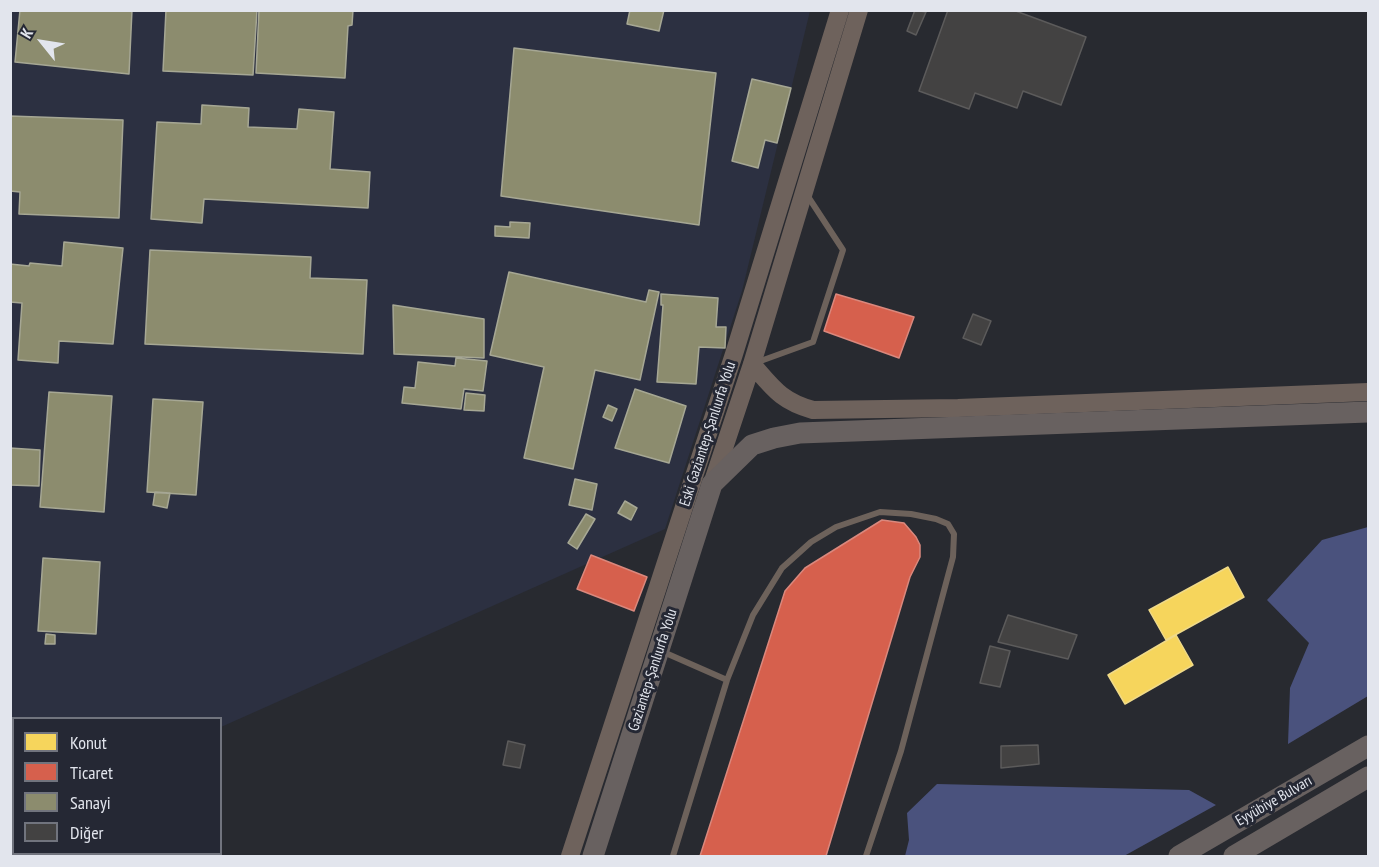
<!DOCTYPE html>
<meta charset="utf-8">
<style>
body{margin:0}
#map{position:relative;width:1379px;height:867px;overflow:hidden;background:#282a30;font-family:"PT Sans Narrow",sans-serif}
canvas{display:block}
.frame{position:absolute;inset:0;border:12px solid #e2e5ed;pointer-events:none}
.legend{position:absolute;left:12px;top:717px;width:210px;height:138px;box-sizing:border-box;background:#252834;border:2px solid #71747e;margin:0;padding:8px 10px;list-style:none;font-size:18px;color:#e2e5ed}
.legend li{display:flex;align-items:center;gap:12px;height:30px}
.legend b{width:30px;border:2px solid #71747e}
.north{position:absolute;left:12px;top:12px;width:60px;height:60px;-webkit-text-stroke:4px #252834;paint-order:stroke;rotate:300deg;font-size:16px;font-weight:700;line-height:24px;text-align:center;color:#e2e5ed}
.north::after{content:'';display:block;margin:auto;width:21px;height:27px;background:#e2e5ed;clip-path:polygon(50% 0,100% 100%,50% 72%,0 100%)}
</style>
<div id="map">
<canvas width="1379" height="867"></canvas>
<div class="frame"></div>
<ul class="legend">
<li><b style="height:16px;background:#f6d55c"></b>Konut</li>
<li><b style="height:16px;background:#d6604d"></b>Ticaret</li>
<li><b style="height:16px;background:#8c8c6e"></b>Sanayi</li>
<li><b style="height:16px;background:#434242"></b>Diğer</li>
</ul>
<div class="north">K</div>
</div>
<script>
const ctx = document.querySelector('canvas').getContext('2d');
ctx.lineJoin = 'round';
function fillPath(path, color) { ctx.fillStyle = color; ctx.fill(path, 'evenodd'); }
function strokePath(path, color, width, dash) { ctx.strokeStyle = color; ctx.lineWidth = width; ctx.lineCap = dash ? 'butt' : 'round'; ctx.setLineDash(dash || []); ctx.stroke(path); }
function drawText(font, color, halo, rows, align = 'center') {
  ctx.font = font + ' "PT Sans Narrow",sans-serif'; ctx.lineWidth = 6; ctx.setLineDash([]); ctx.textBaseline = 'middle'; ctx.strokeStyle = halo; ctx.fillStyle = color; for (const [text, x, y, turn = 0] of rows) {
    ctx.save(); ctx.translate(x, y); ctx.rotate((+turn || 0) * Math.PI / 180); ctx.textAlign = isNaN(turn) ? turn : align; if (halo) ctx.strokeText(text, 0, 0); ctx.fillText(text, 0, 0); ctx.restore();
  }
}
const built = new Path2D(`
 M10,11h800l-68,280 -77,238 -444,198 -1,-9h-206v101l-3,2z`);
const forest = new Path2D(`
 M1368,527v169l-80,48 2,-56 19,-45 -42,-43 55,-60z
 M937,784l252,6 27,15 -92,51h-219l4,-16 -2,-27z`);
const homes = new Path2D(`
 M1228,567l16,30 -78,43 -17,-30z
 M1176,635l17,30 -68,39 -17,-29z`);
const shops = new Path2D(`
 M836,294l78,23 -15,41 -75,-27z
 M882,520l22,3 12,14 4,8v12l-10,20 -84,279h-126l85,-265 20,-23z
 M591,555l56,22 -13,34 -57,-22z`);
const industry = new Path2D(`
 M20,10h112l-3,64 -114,-12z
 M166,10h91l-4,65 -90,-4z
 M259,10h94l-1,15 -4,1 -3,52 -89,-5z
 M630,10h34l-5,21 -32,-7z
 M514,48l202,25 -17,152 -198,-29z
 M752,79l39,9 -14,55 -12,-3 -7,28 -26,-7z
 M202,105l47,3 -1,19 49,2 2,-20 35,3 -4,57 40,3 -2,36 -164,-9 -2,24 -51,-4 6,-97 44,2z
 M10,116l113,4 -4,98 -100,-4 1,-22 -10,-1z
 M510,222l20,1 -1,15 -34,-2v-10l15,1z
 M64,242l59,6 -10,96 -54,-3 -1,22 -40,-3 4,-57 -12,-1v-38l19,2 1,-3 32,3z
 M150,250l161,7 -1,21 57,2 -4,74 -218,-10z
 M509,272l137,30 3,-12 10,2 -19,88 -45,-10 -22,99 -49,-11 20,-91 -54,-12z
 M661,294l57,4 -2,29h10l-1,21 -26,-1 -3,37 -39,-2 6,-77h-2z
 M393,305l91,14v39l-90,-4z
 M456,358l31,3 -4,30 -19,-2 -3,20 -59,-6 2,-16 11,1 3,-26 37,4z
 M635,389l51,17 -17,57 -54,-15z
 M49,392l63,4 -8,116 -64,-5z
 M466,393l19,2 -1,16 -20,-1z
 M153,399l50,3 -7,93 -49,-3z
 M608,405l9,4 -5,12 -9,-4z
 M10,448l30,2 -1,36 -29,-1z
 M575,479l22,5 -5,26 -23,-5z
 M155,492l15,1 -3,15 -14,-3z
 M625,501l12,7 -6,12 -13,-7z
 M586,514l9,5 -18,30 -9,-6z
 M43,558l57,4 -4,72 -58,-3z
 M46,634l9,1v9h-10z`);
const building = new Path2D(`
 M915,10l11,2 -10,23 -9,-4z
 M948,10h65l73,27 -25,68 -38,-14 -6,17 -42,-15 -6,16 -50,-18z
 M973,314l18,7 -10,24 -18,-7z
 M1008,615l69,20 -9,24 -70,-17z
 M990,646l20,5 -10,36 -20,-4z
 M508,741l17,4 -5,23 -17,-3z
 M1038,745l1,19 -38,4v-22z`);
const lane = new Path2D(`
 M755,363l58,-21 30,-92 -36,-55
 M661,651l66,29
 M673,856l54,-176 26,-65 29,-47 29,-26 25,-15 44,-15 31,2 25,5 12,5 6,10 -1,23 -52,194 -35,105`);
const primary = new Path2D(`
 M752,364c21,24 29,37 61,46l145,-2 410,-16
 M712,484l40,-120 107,-354
 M570,856l164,-502 106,-344`);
const highway = new Path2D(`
 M593,856l119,-372 40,-39 22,-7 26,-5 568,-21
 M1179,856l189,-110
 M1234,856l134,-79`);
const streetNames = [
 ["Eski Gaziantep-Şanlıurfa Yolu",708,434,-72],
 ["Gaziantep-Şanlıurfa Yolu",653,670,-72],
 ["Eyyübiye Bulvarı",1274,801,-30]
];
fillPath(built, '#2c3041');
fillPath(forest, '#4a527d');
fillPath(homes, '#f6d55c');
strokePath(homes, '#f0da88', 1.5);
fillPath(shops, '#d6604d');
strokePath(shops, '#da887d', 1.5);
fillPath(industry, '#8c8c6e');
strokePath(industry, '#a6a794', 1.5);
fillPath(building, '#434242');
strokePath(building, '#5c5b5b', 1.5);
strokePath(lane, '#6d625b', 6);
strokePath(primary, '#6e625c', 18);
strokePath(highway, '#686160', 21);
drawText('15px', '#e2e5ed', '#252834', streetNames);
</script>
